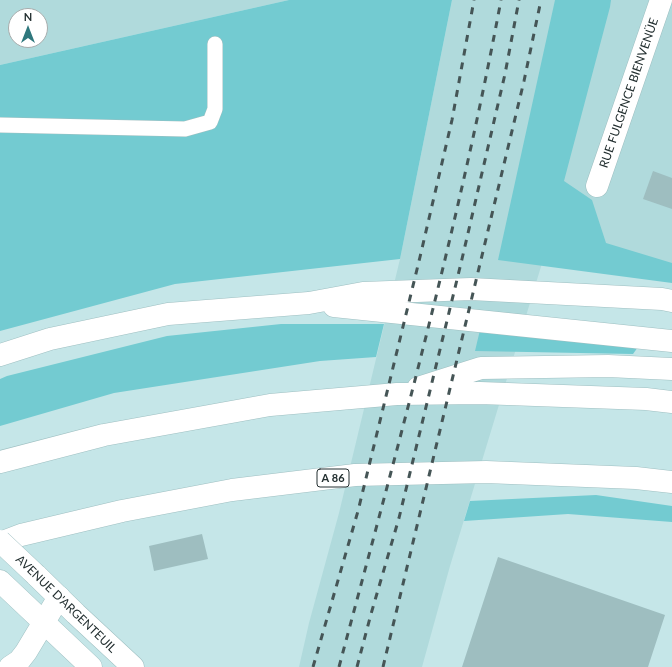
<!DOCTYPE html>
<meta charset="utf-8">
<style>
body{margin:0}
#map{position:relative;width:672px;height:667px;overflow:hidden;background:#c5e6e8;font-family:Lato,sans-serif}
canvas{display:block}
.north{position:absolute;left:8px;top:8px;width:40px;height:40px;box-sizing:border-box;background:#fff;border:1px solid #a7acac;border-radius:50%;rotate:0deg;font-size:11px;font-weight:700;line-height:16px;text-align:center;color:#232f30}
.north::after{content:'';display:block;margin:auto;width:14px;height:18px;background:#2f787d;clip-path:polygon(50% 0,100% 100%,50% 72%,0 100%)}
</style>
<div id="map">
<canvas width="672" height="667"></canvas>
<div class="north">N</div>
</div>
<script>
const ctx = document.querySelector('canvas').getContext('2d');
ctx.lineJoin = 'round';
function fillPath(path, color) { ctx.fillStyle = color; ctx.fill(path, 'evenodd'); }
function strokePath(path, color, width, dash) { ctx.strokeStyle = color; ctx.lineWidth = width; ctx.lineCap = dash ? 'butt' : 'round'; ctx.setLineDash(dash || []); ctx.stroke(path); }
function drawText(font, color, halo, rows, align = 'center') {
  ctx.font = font + ' Lato,sans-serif'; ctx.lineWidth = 3; ctx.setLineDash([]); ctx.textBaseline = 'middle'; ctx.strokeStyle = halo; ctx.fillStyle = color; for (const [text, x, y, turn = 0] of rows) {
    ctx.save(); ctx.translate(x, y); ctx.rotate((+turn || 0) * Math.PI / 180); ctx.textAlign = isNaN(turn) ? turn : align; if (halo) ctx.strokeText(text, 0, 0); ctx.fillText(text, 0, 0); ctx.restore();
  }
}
const built = new Path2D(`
 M0,0h289l-289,65zM16,16h24v24h-24z
 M452,0h220v278l-129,-18 -93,306 -28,101h-123l10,-44 30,-110 61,-254z`);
const green = new Path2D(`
 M289,0h163l-52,259 -225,25 -175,47v-266z
 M555,0h56l-1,7 -46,174 28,19 14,43 66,20v20l-174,-23z
 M281,324h103l-8,33 -56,4 -206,32 -114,33v-47l7,-3 160,-40z
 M480,330l158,17 -5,7 -158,-3z
 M596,495l76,11v16l-104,-8 -104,7 6,-20z`);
const building = new Path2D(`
 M653,171l19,7v31l-29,-10z
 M202,534l6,25 -54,12 -5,-25z
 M498,557l167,58 -17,52h-186z`);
const service = new Path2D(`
 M0,125l185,4 25,-7 5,-13v-65`);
const minor = new Path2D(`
 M597,186l64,-186`);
const tertiary = new Path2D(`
 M10,667l9,-6 7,-9 33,-55`);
const secondary = new Path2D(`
 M36,575l40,39 57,53
 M0,581l91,86`);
const motorway = new Path2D(`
 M334,306l338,35
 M0,355l50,-16 118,-25 141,-11 54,-10 108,-4 191,10 10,2
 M418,388l63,-20 127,-2 64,3
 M0,462l104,-27 166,-30 127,-11 83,-1 166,6 26,3
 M0,543l21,-8 101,-24 110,-21 123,-15 131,-3 150,6 36,4`);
const rail = new Path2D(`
 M313,667l45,-156 62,-254 32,-137 22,-120
 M339,667c59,-221 120,-442 162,-667
 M357,667l14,-53 28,-96 63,-259 43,-185 14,-74
 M383,667l141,-586 17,-81`);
const secondaryBridge = new Path2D(`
 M0,541l36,34`);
const shields = [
 [333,478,32]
];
const shieldNames = [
 ["A 86",333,478]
];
const streetNames = [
 ["RUE FULGENCE BIENVENÜE",629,93,-71],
 ["AVENUE D'ARGENTEUIL",66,604,44]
];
fillPath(built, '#b0dadc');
fillPath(green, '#73cbd1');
fillPath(building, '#9ebec0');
strokePath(service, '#9ebfc1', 16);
strokePath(minor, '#9ebfc1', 23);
strokePath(tertiary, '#9ebfc1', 23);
strokePath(secondary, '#9ebfc1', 23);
strokePath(motorway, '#9ebfc1', 23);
strokePath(service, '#fff', 15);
strokePath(minor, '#fff', 22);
strokePath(tertiary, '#fff', 22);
strokePath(secondary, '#fff', 22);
strokePath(motorway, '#fff', 22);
strokePath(rail, '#455556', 3, [7, 7]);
strokePath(secondaryBridge, '#9ebfc1', 23, []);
strokePath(secondaryBridge, '#fff', 22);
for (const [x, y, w] of shields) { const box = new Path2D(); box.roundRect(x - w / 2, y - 9, w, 18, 3); ctx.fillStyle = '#fff'; ctx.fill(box); strokePath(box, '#232f30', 1); }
drawText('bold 11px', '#232f30', null, shieldNames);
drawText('12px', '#232f30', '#fff', streetNames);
</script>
